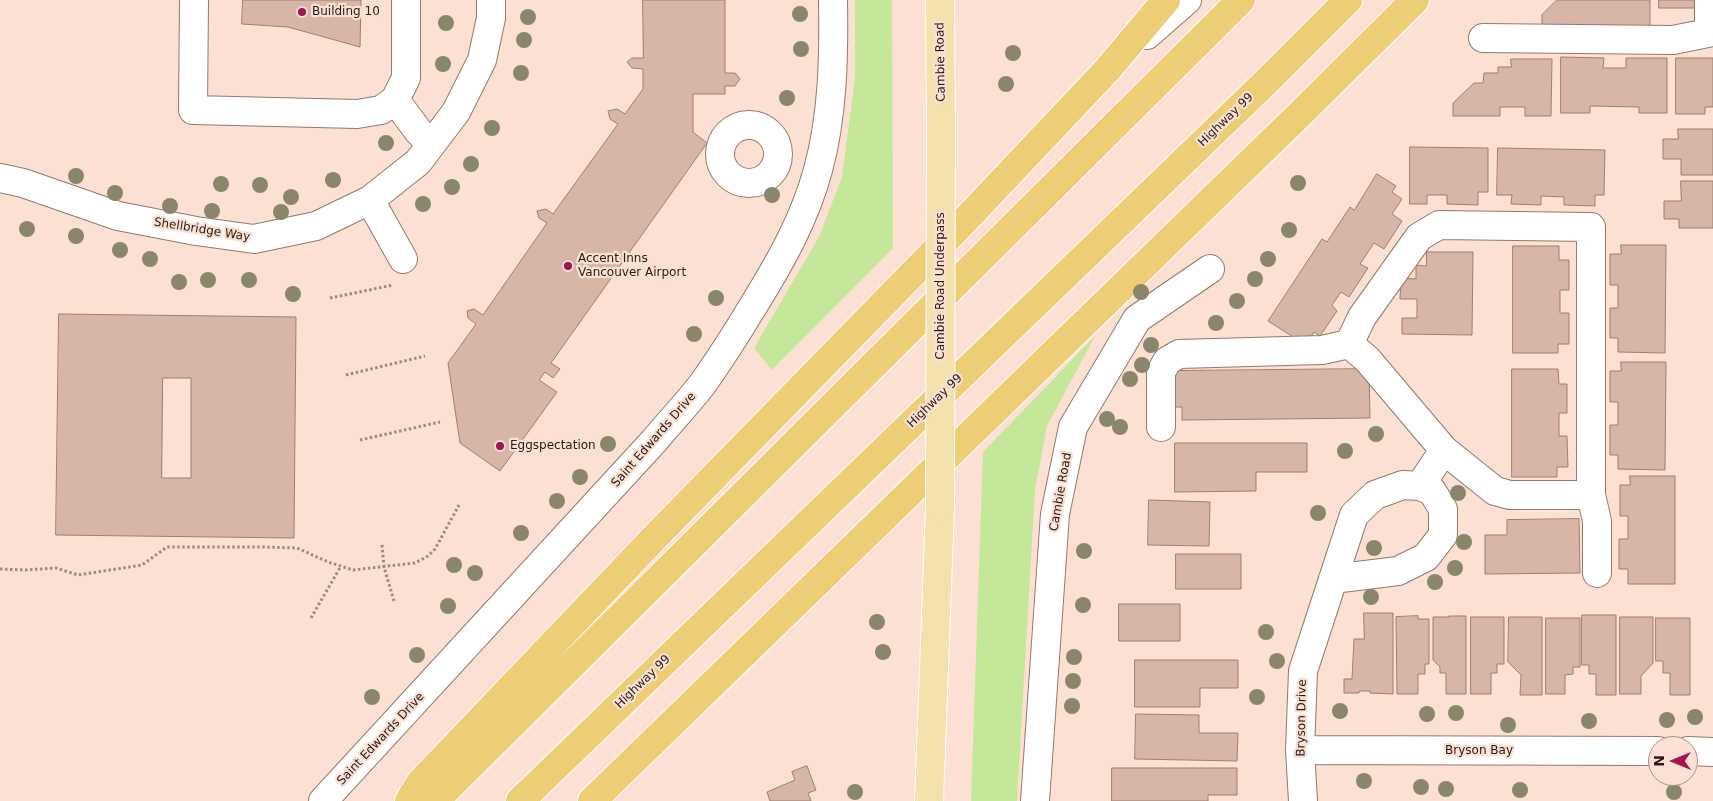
<!DOCTYPE html>
<style>
body{margin:0}
#map{position:relative;width:1713px;height:801px;overflow:hidden;background:#fbe0d3;font-family:"DejaVu Sans",sans-serif}
canvas{display:block}
.north{position:absolute;left:1648px;top:736px;width:50px;height:50px;box-sizing:border-box;background:#fbe0d3;border:1px solid #a79287;border-radius:50%;rotate:270deg;font-size:14px;font-weight:700;line-height:20px;text-align:center;color:#281c16}
.north::after{content:'';display:block;margin:auto;width:18px;height:22px;background:#a51352;clip-path:polygon(50% 0,100% 100%,50% 72%,0 100%)}
</style>
<div id="map">
<canvas width="1713" height="801"></canvas>
<div class="north">N</div>
</div>
<script>
const ctx = document.querySelector('canvas').getContext('2d');
ctx.lineJoin = 'round';
function fillPath(path, color) { ctx.fillStyle = color; ctx.fill(path, 'evenodd'); }
function strokePath(path, color, width, dash) { ctx.strokeStyle = color; ctx.lineWidth = width; ctx.lineCap = dash ? 'butt' : 'round'; ctx.setLineDash(dash || []); ctx.stroke(path); }
function drawText(font, color, halo, rows, align = 'center') {
  ctx.font = font + ' "DejaVu Sans",sans-serif'; ctx.lineWidth = 4.5; ctx.setLineDash([]); ctx.textBaseline = 'middle'; ctx.strokeStyle = halo; ctx.fillStyle = color; for (const [text, x, y, turn = 0] of rows) {
    ctx.save(); ctx.translate(x, y); ctx.rotate((+turn || 0) * Math.PI / 180); ctx.textAlign = isNaN(turn) ? turn : align; if (halo) ctx.strokeText(text, 0, 0); ctx.fillText(text, 0, 0); ctx.restore();
  }
}
const green = new Path2D(`
 M855,0h37l1,248 -121,122 -18,-22 65,-111 23,-60 13,-99z
 M1095,336l-48,90 -12,64 -18,311h-46l12,-349z`);
const building = new Path2D(`
 M243,0h118l-1,47 -72,-20 -46,-3z
 M643,0h82v73h10l5,6 -5,7h-10v8h-32v38l14,11 -156,220 9,6 -7,9 -8,-6 -6,8 18,12 -57,79 -40,-28 -12,-80 28,-39 -8,-6 -1,-7 7,-2 9,6 64,-92 -8,-5 -2,-7 9,-2 7,5 65,-90 -8,-5 -2,-8 9,-2 8,5 18,-25v-20l-11,-1 -5,-6 5,-4h11z
 M1557,0h93v28h-108v-13z
 M1659,0h39v8h-39z
 M1561,57l43,1 -1,10h23v-10h41v55h-28v-6l-49,-1v7h-29z
 M1676,58h37v49h-8v7h-29z
 M1511,59h41l-1,57h-26v-9h-25v9h-47v-13l21,-20h9l1,-10h14v-6h13z
 M1678,129h35v46h-32v-16h-18v-20h15z
 M1410,147l78,1v44h-10v13l-31,-1v-9h-20v9h-17z
 M1498,148l107,2 -1,45h-9v11l-31,-1v-8l-23,-1v9l-30,-1 1,-9h-15z
 M1377,174l19,12 -4,6 10,7 -10,15 10,7 -18,28 -10,-6 -14,21 8,4 -19,29 -8,-5 -9,13 5,6 -17,25 -6,-4 -8,13 -38,-24 54,-82 5,3 23,-35 4,3z
 M1681,181h32v47h-34v-9h-15v-18h17z
 M1621,245h45l-1,108 -47,-1v-14h-8v-30h8v-23h-8v-31h11z
 M1513,246h46v14h10v30h-9v23h9v31h-11v9h-45z
 M1427,252h46l-1,83 -70,-1v-16h15v-19h-17l1,-21 15,1v-14l10,1z
 M59,314l237,3 -2,221 -238,-3zM163,378h28v100h-29z
 M1621,362h45l-1,108 -47,-1v-14h-8v-30h8v-23h-8v-31h11z
 M1369,369l1,49 -188,2v-13h-9v-36z
 M1512,369h46l1,15h8v29h-8v23h8l1,31h-11v10h-45z
 M1175,443h132v29h-51v19l-81,1z
 M1630,476h45v108h-47v-15h-9v-30h9v-23h-8v-31h10z
 M1149,500l61,2 -1,44 -61,-1z
 M1579,519l1,54 -95,1v-39h22v-15z
 M1176,554h65v35h-65z
 M1119,604h61v37h-61z
 M1364,613h29v81l-23,-1v-2h-11v2h-15v-14h8l2,-40h10z
 M1582,615h34v80h-20v-21h-7v-9h-7z
 M1418,616v3h11v45h-4v10h-7v20h-21l-1,-77z
 M1449,616h17v78h-20v-21h-6v-6l-7,-7v-43h16z
 M1471,617h33v47h-7v9h-6v21h-20z
 M1509,617h33v78h-22l1,-20 -13,-13z
 M1620,617h33v46l-12,13v18h-21z
 M1546,618h34v49h-7v7l-8,1v19h-19z
 M1656,618h34v77h-20v-22h-7v-12h-7z
 M1135,660h103v28h-38v19h-65z
 M1136,714l63,1v18h39l-1,28 -102,-2z
 M807,766l9,24 -8,3 3,8h-41l-3,-9 28,-12 -3,-8z
 M1112,768h125v27h-29v6h-96z`);
const path = new Path2D(`
 M330,298l63,-13
 M346,375l79,-19
 M360,440l80,-18
 M382,545l2,22 10,34
 M0,569l25,1 31,-2 22,7 64,-10 25,-18h96l34,1 31,14 25,8 62,-7 13,-7 7,-7 24,-44
 M311,618l30,-52`);
const minor = new Path2D(`
 M194,0l-1,110 164,4 24,-4 14,-10 11,-22v-78
 M1709,0v32
 M1147,35l40,-35
 M1483,38l190,2 40,-8
 M395,100l24,32 12,12
 M720 154a29 29 0 1 1 58 0a29 29 0 1 1-58 0Z
 M0,178l23,5 95,33 78,15 58,8 62,-13 54,-26 48,-38 38,-50 26,-52 9,-42v-18
 M370,200l33,59
 M1161,427v-55l6,-11 12,-7 143,-4 27,-6
 M1444,450l51,41 15,4h81
 M1420,486l24,-36 -77,-91 -18,-15 13,-27 57,-80 20,-12 152,2v268l6,26v52
 M1300,750l358,1
 M1688,751l25,1
 M323,801l331,-360c15,-18 32,-36 47,-55 19,-26 37,-55 54,-83 26,-42 50,-85 63,-133 15,-55 16,-113 15,-170
 M1035,801l20,-287 18,-87 64,-108 73,-50
 M1303,801l-3,-51 3,-79 51,-156 21,-20 28,-10 17,1 12,5 11,18v26l-17,22 -28,14 -65,8`);
const major = new Path2D(`
 M940,0l1,124
 M929,801l11,-294`);
const highway = new Path2D(`
 M409,801l11,-18 237,-248 316,-323 135,-143 58,-69
 M435,801l806,-801
 M520,801l748,-721 80,-80
 M592,801l708,-687 115,-114`);
const majorBridge = new Path2D(`
 M940,507l1,-383`);
const trees = [
 [800,14],
 [528,17],
 [446,23],
 [524,40],
 [801,49],
 [1013,53],
 [443,64],
 [521,73],
 [1006,84],
 [787,98],
 [492,128],
 [386,143],
 [471,164],
 [76,176],
 [333,180],
 [1298,183],
 [221,184],
 [260,185],
 [452,187],
 [115,193],
 [772,195],
 [291,197],
 [423,204],
 [170,206],
 [212,211],
 [281,212],
 [27,229],
 [1289,230],
 [76,236],
 [120,250],
 [150,259],
 [1268,259],
 [1255,279],
 [208,280],
 [249,280],
 [179,282],
 [1141,292],
 [293,294],
 [716,298],
 [1237,301],
 [1216,323],
 [694,334],
 [1151,345],
 [1142,365],
 [1130,379],
 [1107,419],
 [1120,427],
 [1376,434],
 [608,444],
 [1345,451],
 [580,477],
 [1458,493],
 [557,501],
 [1318,513],
 [521,533],
 [1464,542],
 [1374,548],
 [1084,551],
 [454,565],
 [1455,568],
 [475,573],
 [1435,582],
 [1371,597],
 [1083,605],
 [448,606],
 [877,622],
 [1266,632],
 [883,652],
 [417,655],
 [1074,657],
 [1277,661],
 [1073,681],
 [372,697],
 [1257,697],
 [1072,706],
 [1340,711],
 [1456,713],
 [1427,714],
 [1695,717],
 [1667,720],
 [1589,721],
 [1508,725],
 [1364,781],
 [1421,787],
 [1446,789],
 [1520,790],
 [855,792],
 [1674,792]
];
const markers = [
 [302,12,5,"#a51352"],
 [568,266,5,"#a51352"],
 [500,446,5,"#a51352"]
];
const poiNames = [
 ["Building 10",312,12],
 ["Accent Inns",578,259],
 ["Vancouver Airport",578,273],
 ["Eggspectation",510,446]
];
const streetNames = [
 ["Cambie Road",941,62,-91],
 ["Highway 99",1226,120,-44],
 ["Shellbridge Way",202,230,9],
 ["Cambie Road Underpass",941,286,-90],
 ["Highway 99",935,401,-44],
 ["Saint Edwards Drive",654,440,-49],
 ["Cambie Road",1061,492,-80],
 ["Highway 99",643,682,-44],
 ["Bryson Drive",1302,718,-89],
 ["Saint Edwards Drive",381,739,-47],
 ["Bryson Bay",1479,751]
];
fillPath(green, '#c5e799');
fillPath(building, '#d8b6a7');
strokePath(building, '#9e7f71', 1);
strokePath(minor, '#97786a', 30);
strokePath(major, '#fff', 30);
strokePath(highway, '#fff', 30);
strokePath(path, '#a08b81', 3, [2.5, 2.5]);
strokePath(minor, '#fff', 28);
strokePath(major, '#f4e1ad', 28);
strokePath(highway, '#edcd76', 28);
strokePath(majorBridge, '#fff', 30, []);
strokePath(majorBridge, '#f4e1ad', 28);
ctx.fillStyle = '#8a866c';
for (const [x, y] of trees) { ctx.beginPath(); ctx.arc(x, y, 8, 0, 2 * Math.PI); ctx.fill(); }
for (const [x, y, r, color] of markers) { const dot = new Path2D(); dot.arc(x, y, r, 0, 2 * Math.PI); ctx.fillStyle = color; ctx.fill(dot); strokePath(dot, '#fbe0d3', 2); }
drawText('12px', '#281c16', '#fbe0d3', poiNames, 'left');
drawText('12px', '#281c16', '#fbe0d3', streetNames);
</script>
